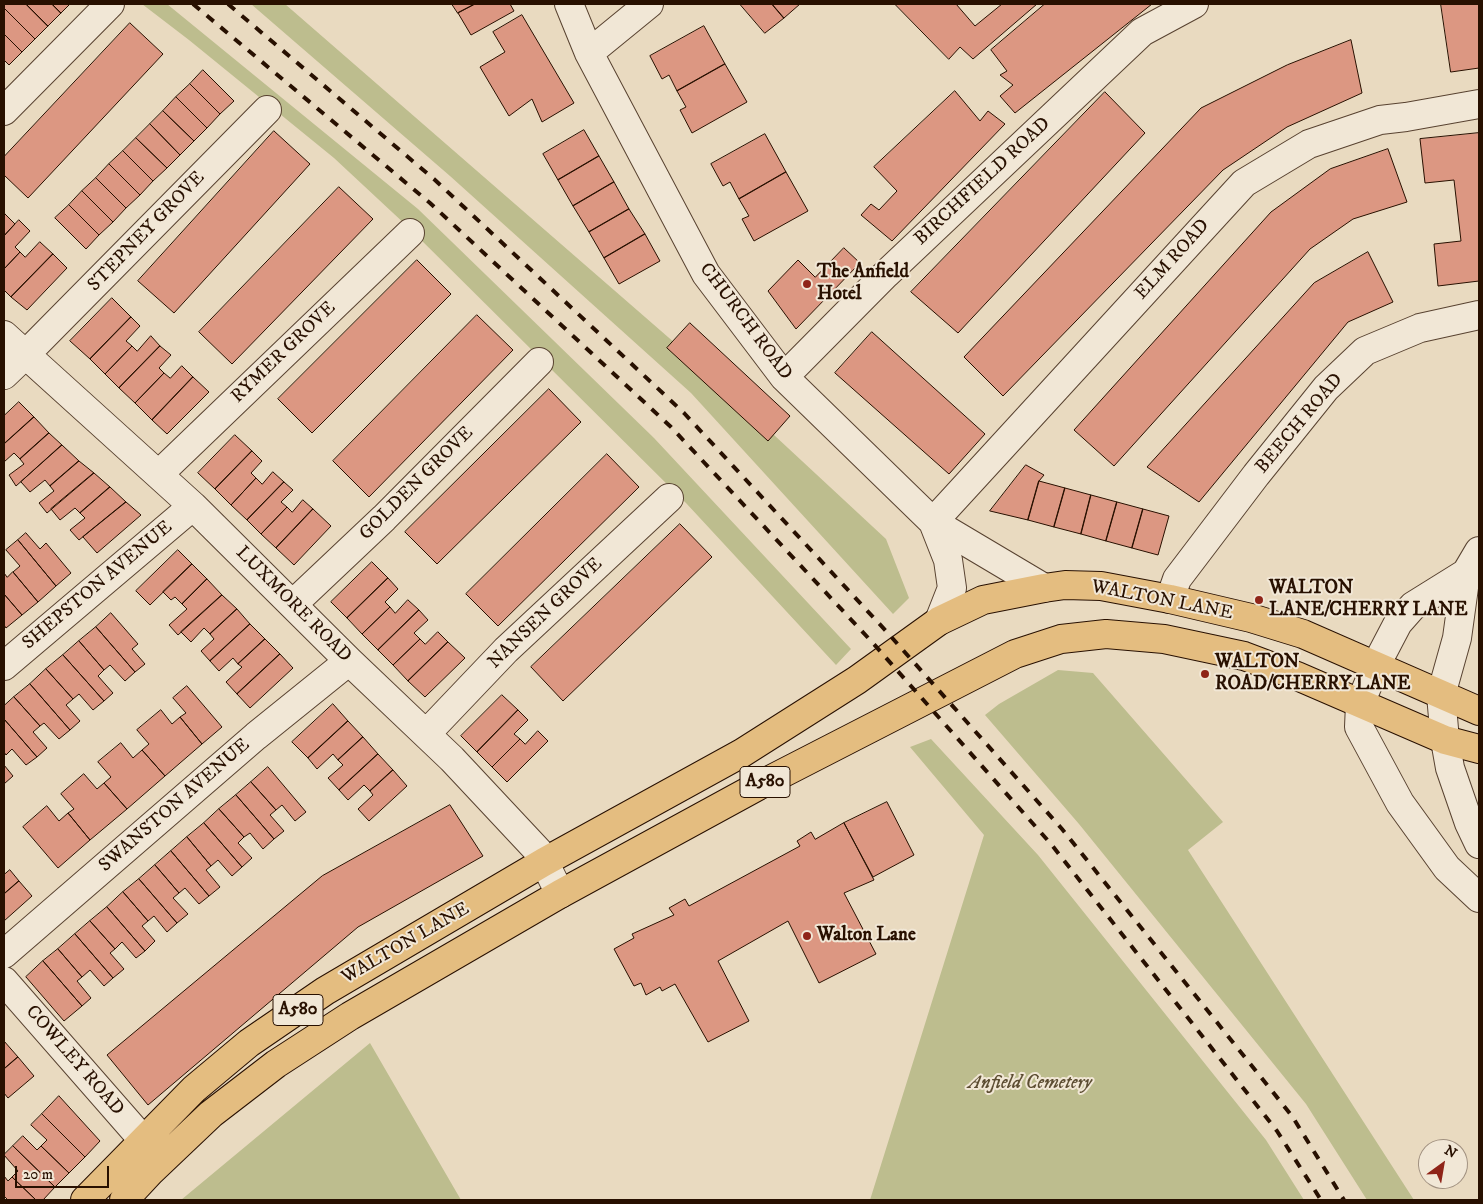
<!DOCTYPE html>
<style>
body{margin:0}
#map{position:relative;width:1483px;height:1204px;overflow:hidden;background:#e9dac0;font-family:"IM FELL DW Pica",serif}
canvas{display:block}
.frame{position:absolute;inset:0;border:5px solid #281000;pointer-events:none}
.north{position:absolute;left:1418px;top:1139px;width:50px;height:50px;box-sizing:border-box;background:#f1e7d6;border:1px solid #a19180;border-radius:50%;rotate:32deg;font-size:14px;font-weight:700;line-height:20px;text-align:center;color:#281000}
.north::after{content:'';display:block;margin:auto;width:18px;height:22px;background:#8f2418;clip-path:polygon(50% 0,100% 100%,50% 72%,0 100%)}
.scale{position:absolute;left:15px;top:1166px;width:94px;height:22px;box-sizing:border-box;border:2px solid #281000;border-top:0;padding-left:6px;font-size:15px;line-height:18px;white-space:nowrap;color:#281000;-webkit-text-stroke:4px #f1e7d6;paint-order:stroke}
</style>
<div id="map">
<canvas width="1483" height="1204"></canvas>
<div class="frame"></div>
<div class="north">N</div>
<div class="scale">20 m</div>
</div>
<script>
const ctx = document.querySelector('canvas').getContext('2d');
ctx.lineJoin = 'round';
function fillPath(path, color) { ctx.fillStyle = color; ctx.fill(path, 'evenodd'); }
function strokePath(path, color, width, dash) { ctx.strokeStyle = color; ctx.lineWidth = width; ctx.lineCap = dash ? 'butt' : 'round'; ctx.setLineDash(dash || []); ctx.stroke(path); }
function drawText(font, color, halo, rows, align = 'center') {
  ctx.font = font + ' "IM FELL DW Pica",serif'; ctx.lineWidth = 4; ctx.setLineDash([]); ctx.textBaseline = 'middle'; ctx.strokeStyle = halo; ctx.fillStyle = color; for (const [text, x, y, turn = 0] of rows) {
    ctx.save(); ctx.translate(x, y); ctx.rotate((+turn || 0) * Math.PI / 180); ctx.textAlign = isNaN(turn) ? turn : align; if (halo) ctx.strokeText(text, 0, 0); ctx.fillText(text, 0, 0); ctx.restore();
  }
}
const green = new Path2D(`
 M142,4h25l251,205 236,229 197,211 -15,16 -150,-162 -279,-277 -73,-68 -145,-118z
 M251,4h34l391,340 210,195 23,59 -16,16 -202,-221 -241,-217z
 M1058,670l35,3 130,149 -35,28 226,350h-47l-61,-96 -227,-280 -94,-109 14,-11z
 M931,739l107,116 228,285 38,60h-434l114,-365 -74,-88z
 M370,1043l91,157h-280z`);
const building = new Path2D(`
 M4,4h22l22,22 -13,13 -31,-31z
 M26,4h26l9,9 -13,13z
 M52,4h18l-9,9z
 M452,4h23l-17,9z
 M475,4h35l4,7 -43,24 -13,-22z
 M740,4h32l12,14 -19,15z
 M772,4h28l-16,14z
 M895,4h61l19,22 27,-22h35l-64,55 -13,-12 -11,12z
 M1045,4h107l-137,109 -15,-17 13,-11 -13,-10 7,-4 -16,-21z
 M1441,4h38v64l-28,4z
 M4,8l31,31 -13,13 -18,-18z
 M522,15l52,88 -32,19 -10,-23 -23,17 -29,-49 25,-15 -12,-20z
 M130,23l33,31 -135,144 -24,-23v-18z
 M704,26l21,38 -48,27 -8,-16 -7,4 -12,-23z
 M4,34l18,18 -13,13 -5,-5z
 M1351,40l11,53 -75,34 -64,43 -220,226 -39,-39 237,-249 86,-43z
 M725,64l22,38 -55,31 -12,-23 6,-3 -9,-16z
 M203,70l31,31 -14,13 -30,-30z
 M190,84l30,30 -13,14 -31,-31z
 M955,91l25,30 8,-10 17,13 -113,117 -31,-26 10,-11 8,6 18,-19 -23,-24z
 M1105,92l40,41 -187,200 -47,-41z
 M176,97l31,31 -13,13 -31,-30z
 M163,111l31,30 -14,14 -30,-31z
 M150,124l30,31 -13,13 -31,-30z
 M584,130l15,26 -41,24 -15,-26z
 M274,131l36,33 -136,149 -36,-32z
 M1479,133v148l-41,5 -4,-42 27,-3 -7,-61 -29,3 -5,-44z
 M765,134l21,38 -47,27 -9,-17 -7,4 -12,-22z
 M136,138l31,30 -14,13 -30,-30z
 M1388,149l19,53 -54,17 -43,30 -196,217 -40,-36 197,-218 59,-43z
 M123,151l30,30 -13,14 -31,-31z
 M599,156l15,26 -41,24 -15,-26z
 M109,164l31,31 -14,13 -30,-30z
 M786,172l22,39 -54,30 -12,-22 7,-3 -10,-17z
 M96,178l30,30 -13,14 -31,-31z
 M614,182l15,27 -40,23 -16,-26z
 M339,187l34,32 -141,145 -33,-32z
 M82,191l31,31 -14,13 -30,-30z
 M69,205l30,30 -13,14 -31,-31z
 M629,209l16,25 -41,24 -15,-26z
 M5,214l10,10 -11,12v-21z
 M19,220l11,11 -15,16 5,5 -16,17v-33z
 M645,234l15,27 -41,23 -15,-26z
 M40,242l13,12 -42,43 -7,-7v-21l16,-17 5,5z
 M844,248l16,15 -64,66 -28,-38 30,-31 17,17z
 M1368,252l25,50 -45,20 -149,180 -52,-35 167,-184z
 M53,254l14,14 -40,42 -16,-13z
 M417,260l34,34 -139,139 -34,-34z
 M112,298l19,19 -41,42 -20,-18z
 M477,315l36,35 -144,147 -36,-36z
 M131,317l9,9 -14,15 6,5 -27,28 -15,-15z
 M690,323l100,93 -22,25 -101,-93z
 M872,332l113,102 -36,40 -114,-101z
 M151,336l9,10 -41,42 -14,-14 27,-28 5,5z
 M160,346l11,9 -12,13 5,5 -29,30 -16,-15z
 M182,366l11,11 -41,43 -17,-17 29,-30 6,5z
 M193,377l16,15 -42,42 -15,-14z
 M549,389l32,33 -144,142 -32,-32z
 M19,402l15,15 -30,27v-28z
 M34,417l15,16 -29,26 -6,-6 -10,9v-18z
 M49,433l13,12 -46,41 -7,-11 15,-11 -4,-5z
 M235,435l17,16 -37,38 -17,-16z
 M62,445l17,16 -29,25 -5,-6 -15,12 -9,-10z
 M252,451l10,10 -11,12 5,5 -25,27 -16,-16z
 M607,454l32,33 -141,139 -32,-32z
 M79,461l15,12 -47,40 -8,-10 15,-12 -4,-5z
 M1026,465l18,10 -5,6 -11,39 -38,-9z
 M273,472l11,10 -37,38 -16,-15 25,-27 6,6z
 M94,473l16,14 -30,26 -5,-5 -15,12 -9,-11z
 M1039,481l26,7 -11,39 -26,-7z
 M284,482l9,8 -12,12 6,5 -26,27 -14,-14z
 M110,487l16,15 -47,38 -9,-10 15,-12 -5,-5z
 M1065,488l26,7 -10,39 -27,-7z
 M1091,495l26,7 -11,39 -25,-7z
 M303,500l10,9 -37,39 -15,-14 26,-27 5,5z
 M126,502l15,13 -44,38 -14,-16z
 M1117,502l26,7 -11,39 -26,-7z
 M313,509l18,17 -37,39 -18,-17z
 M1143,509l26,7 -11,39 -26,-7z
 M680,524l32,33 -149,144 -32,-34z
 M26,533l14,16 6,-6 25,30 -15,13 -38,-46z
 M18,540l38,46 -18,16 -25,-30 7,-6 -14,-16z
 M178,550l14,14 -42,41 -14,-14z
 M372,562l16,16 -41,40 -16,-16z
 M192,564l15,15 -25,25 -7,-7 -4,3 -8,-8z
 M13,572l25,30 -16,13 -18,-21v-21l3,4z
 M388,578l10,11 -13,13 5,5 -28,27 -15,-16z
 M207,579l15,16 -44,40 -9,-10 18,-16 -5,-5z
 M4,594l18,21 -16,13 -2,-3z
 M222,595l15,14 -27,25 -6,-6 -13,14 -10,-10z
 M408,600l11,10 -41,40 -16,-16 28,-27 5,6z
 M237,609l13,15 -40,37 -9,-10 13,-12 -4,-5z
 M419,610l9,10 -14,13 6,6 -27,26 -15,-15z
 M111,613l27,31 -6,5 13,15 -10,8 -39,-45z
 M250,624l15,15 -27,25 -5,-6 -14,13 -9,-10z
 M96,627l39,45 -10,9 -15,-16 -6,5 -25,-29z
 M438,632l10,10 -40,39 -15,-16 27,-26 5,5z
 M265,639l15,15 -43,40 -11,-12 16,-15 -4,-3z
 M79,641l25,29 -6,6 15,17 -9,8 -41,-46z
 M448,642l17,16 -40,39 -17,-16z
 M280,654l13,14 -43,40 -13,-14z
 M63,655l41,46 -11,9 -14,-16 -6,5 -27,-30z
 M46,669l27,30 -7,6 14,16 -10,9 -40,-46z
 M30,684l40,46 -11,9 -15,-16 -4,3 -26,-29z
 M187,686l35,41 -20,17 -22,-27 6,-4 -13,-15z
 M502,695l16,15 -41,42 -16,-16z
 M14,697l26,29 -7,6 14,16 -10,9 -33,-38v-13z
 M333,704l15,17 -40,37 -16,-16z
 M161,710l11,14 8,-7 22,27 -37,32 -23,-26 7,-6 -12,-14z
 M518,710l10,10 -14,14 6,5 -28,28 -15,-15z
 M4,719l33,38 -11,8 -14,-16 -6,6 -2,-3z
 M348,721l15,16 -25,23 -5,-6 -16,15 -9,-11z
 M538,731l10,10 -41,41 -15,-15 28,-28 5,5z
 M363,737l15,17 -39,36 -11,-12 15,-13 -5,-5z
 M121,743l12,15 9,-8 23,26 -38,33 -23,-26 7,-6 -13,-15z
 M378,754l15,16 -23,21 -6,-6 -16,15 -9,-10z
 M4,765l9,11 -9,8z
 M268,767l38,45 -11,9 -13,-16 -6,5 -25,-28z
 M393,770l14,16 -38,35 -11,-12 15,-14 -3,-4z
 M84,774l13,15 7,-6 23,26 -37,31 -22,-27 6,-4 -13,-15z
 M251,782l25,28 -6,5 14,16 -10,8 -38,-44z
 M236,795l38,44 -11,10 -13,-16 -6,4 -25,-28z
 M887,802l27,53 -41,22 -29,-54z
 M450,805l33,51 -125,71 -210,178 -41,-50 215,-179z
 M47,806l12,15 9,-8 22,27 -32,28 -35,-41z
 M219,809l25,28 -6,6 14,15 -10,9 -38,-44z
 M204,823l38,44 -10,9 -14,-16 -7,6 -24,-29z
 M844,823l30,57 -30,13 32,61 -57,29 -31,-62 -70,40 31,60 -41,21 -33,-58 -13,7 -2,-4 -14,8 -5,-12 -7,3 -20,-37 20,-11 -2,-4 42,-19 -5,-7 16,-9 4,7 111,-60 -3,-5 14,-9 4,7z
 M187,837l24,29 -5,4 14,17 -11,9 -38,-45z
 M171,851l38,45 -10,8 -14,-16 -6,5 -24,-28z
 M155,865l24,28 -6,5 15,16 -11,9 -38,-44z
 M10,870l9,11 -15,13v-19z
 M139,879l38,44 -10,9 -13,-16 -6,5 -25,-29z
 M19,881l13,15 -28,25v-27z
 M123,892l25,29 -6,5 13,15 -10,10 -38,-44z
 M107,907l38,44 -9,7 -14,-16 -7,7 -25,-28z
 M90,921l25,28 -5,4 14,16 -11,9 -38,-44z
 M75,934l38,44 -9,8 -14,-16 -8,7 -24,-28z
 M58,949l24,28 -5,4 14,17 -9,8 -39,-45z
 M43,961l39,45 -18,15 -38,-44z
 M4,1041l14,16 -14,12z
 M18,1057l16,19 -26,22 -4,-5v-24z
 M59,1096l41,45 -15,16 -43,-43z
 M42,1114l43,43 -16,16 -28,-27 6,-6 -16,-15z
 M23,1136l14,14 4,-4 28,27 -14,14 -42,-41z
 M13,1146l42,41 -12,13h-7l-24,-23 6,-6 -14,-16z
 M4,1176l4,5 4,-4 24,23h-28l-4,-4z`);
const minor = new Path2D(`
 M569,4l20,49 117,221 78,103 149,145 111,66
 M589,53l60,-49
 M4,111l106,-107
 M4,335l189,171 156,155 103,98 88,94 20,41
 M4,375l22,-21 241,-244
 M784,377l102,-103 256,-242 52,-28
 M159,474l251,-241
 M933,522l311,-339 65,-39 71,-24 26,-3 73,-13
 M933,522l15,38 4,28 -13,33
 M1479,551l-13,22 -9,65 -16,57 4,45 5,28 19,55 10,21
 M1466,573l-53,33 -15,17 -22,42 -16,39 -1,23 41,76 47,65 32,30
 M1170,599l7,-20 79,-104 70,-87 39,-37 55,-23 59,-13
 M293,604l91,-86 155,-156
 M4,666l189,-160
 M426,734l80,-84 163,-152
 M4,954l252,-218 93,-75
 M4,981l140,160`);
const highway = new Path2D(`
 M85,1200l109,-111 55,-46 76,-52 219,-129 198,-109 115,-73 82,-59 44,-21 61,-12 21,-3 36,1 69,13 81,19 52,16 176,77
 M124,1200l27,-29 60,-57 65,-50 74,-48 210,-122 198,-108 257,-132 46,-15 45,-5 58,5 80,17 53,20 148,64 34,9`);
const rail = new Path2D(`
 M193,4l237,199 241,224 201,215 179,202 226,287 44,69
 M228,4l207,176 249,233 202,218 176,198 230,287 52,84`);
const markers = [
 [807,284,5,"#8f2418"],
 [1259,600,5,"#8f2418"],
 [1205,674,5,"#8f2418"],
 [807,936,5,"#8f2418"]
];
const shields = [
 [765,782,50],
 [298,1010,50]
];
const shieldNames = [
 ["A580",765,782],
 ["A580",298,1010]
];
const streetNames = [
 ["BIRCHFIELD ROAD",983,182,-43],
 ["STEPNEY GROVE",147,232,-46],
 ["ELM ROAD",1173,260,-48],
 ["CHURCH ROAD",745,322,53],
 ["RYMER GROVE",284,353,-44],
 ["BEECH ROAD",1300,424,-50],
 ["GOLDEN GROVE",417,484,-45],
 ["SHEPSTON AVENUE",98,586,-40],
 ["WALTON LANE",1162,601,11],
 ["LUXMORE ROAD",293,605,45],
 ["NANSEN GROVE",546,614,-44],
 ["SWANSTON AVENUE",175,806,-41],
 ["WALTON LANE",406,944,-30],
 ["COWLEY ROAD",74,1061,49]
];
const poiNames = [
 ["The Anfield",817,273],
 ["Hotel",817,295],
 ["WALTON",1269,589],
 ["LANE/CHERRY LANE",1269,611],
 ["WALTON",1215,663],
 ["ROAD/CHERRY LANE",1215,685],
 ["Walton Lane",817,936]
];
const parkNames = [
 ["Anfield Cemetery",1030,1084]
];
fillPath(green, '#bdbd8e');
fillPath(building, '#dc9782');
strokePath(building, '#281000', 1);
strokePath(minor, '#584230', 30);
strokePath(highway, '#281000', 30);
strokePath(minor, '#f1e7d6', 28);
strokePath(highway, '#e4bd80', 28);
strokePath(rail, '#281000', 4, [9, 9]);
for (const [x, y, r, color] of markers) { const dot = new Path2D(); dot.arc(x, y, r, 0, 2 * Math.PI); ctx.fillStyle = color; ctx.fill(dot); strokePath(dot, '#f1e7d6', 2); }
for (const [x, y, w] of shields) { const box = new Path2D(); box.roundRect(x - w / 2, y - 15.5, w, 31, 4); ctx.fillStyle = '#f1e7d6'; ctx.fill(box); strokePath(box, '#281000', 1); }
drawText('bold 18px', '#281000', null, shieldNames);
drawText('19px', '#281000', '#f1e7d6', streetNames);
drawText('bold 19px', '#281000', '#f1e7d6', poiNames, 'left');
drawText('italic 19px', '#5c4d32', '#f1e7d6', parkNames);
</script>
